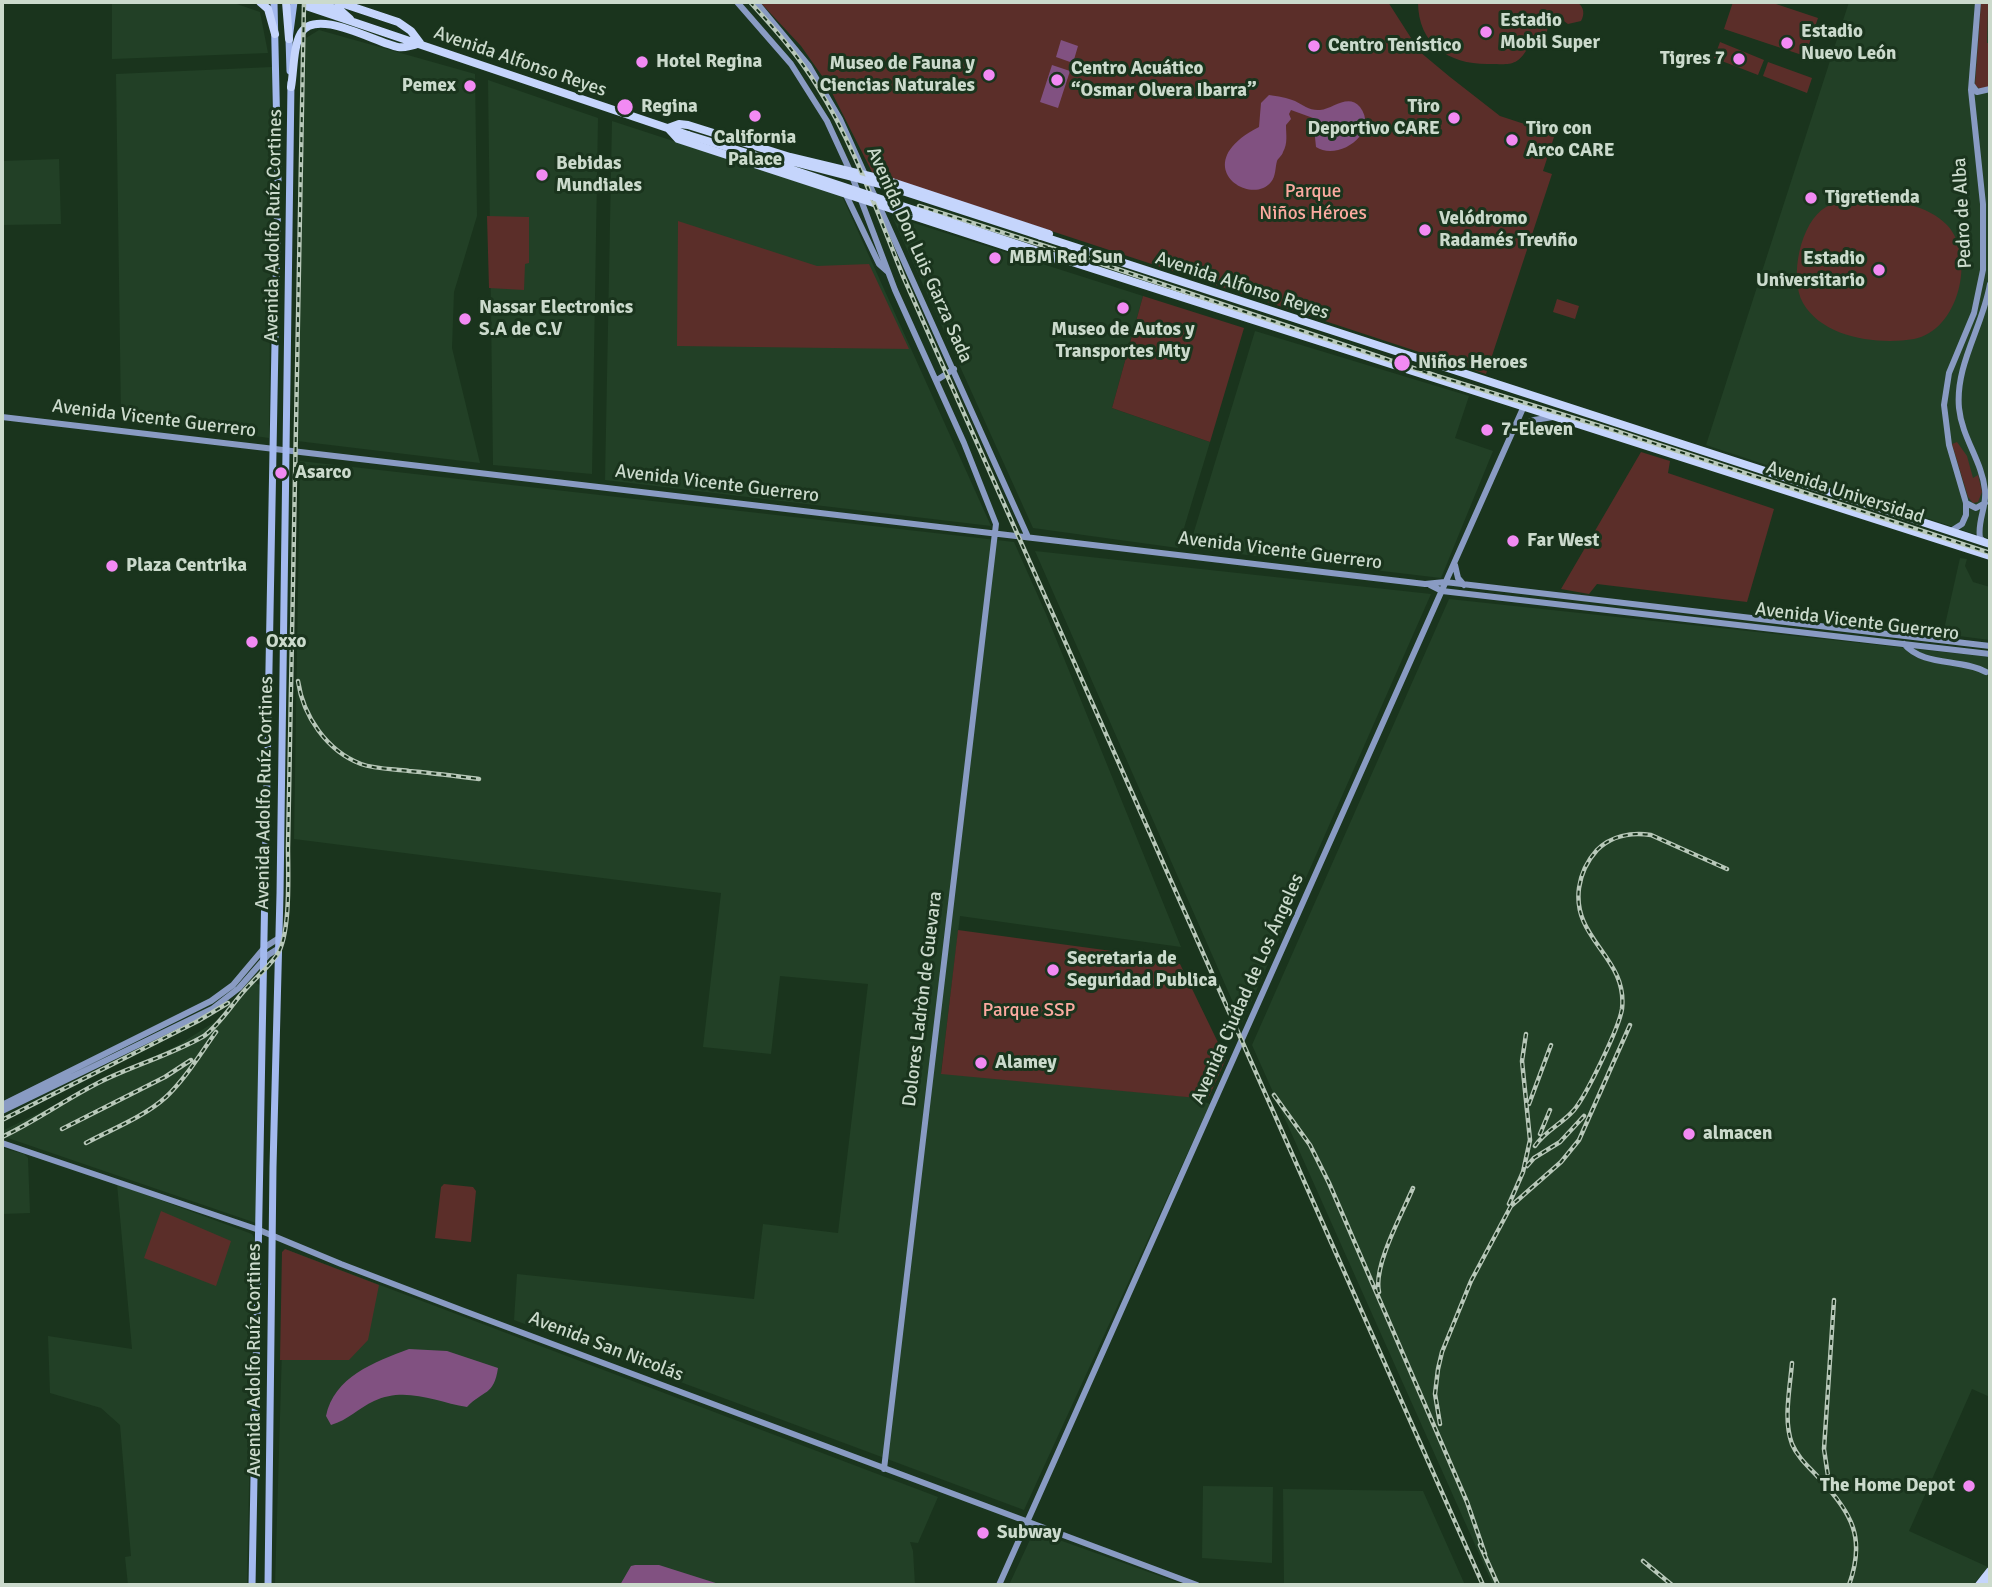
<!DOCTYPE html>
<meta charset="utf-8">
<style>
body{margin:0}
#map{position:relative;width:1992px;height:1587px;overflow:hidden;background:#1a341d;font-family:Signika,sans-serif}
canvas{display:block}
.frame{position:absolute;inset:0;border:4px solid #cbdacc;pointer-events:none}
</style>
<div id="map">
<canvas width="1992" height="1587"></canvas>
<div class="frame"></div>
</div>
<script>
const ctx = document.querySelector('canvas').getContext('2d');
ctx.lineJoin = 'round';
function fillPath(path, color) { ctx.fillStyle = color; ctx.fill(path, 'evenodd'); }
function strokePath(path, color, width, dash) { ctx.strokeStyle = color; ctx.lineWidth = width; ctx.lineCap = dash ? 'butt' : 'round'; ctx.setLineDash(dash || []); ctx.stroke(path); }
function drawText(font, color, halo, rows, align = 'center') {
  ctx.font = font + ' Signika,sans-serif'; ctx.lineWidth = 6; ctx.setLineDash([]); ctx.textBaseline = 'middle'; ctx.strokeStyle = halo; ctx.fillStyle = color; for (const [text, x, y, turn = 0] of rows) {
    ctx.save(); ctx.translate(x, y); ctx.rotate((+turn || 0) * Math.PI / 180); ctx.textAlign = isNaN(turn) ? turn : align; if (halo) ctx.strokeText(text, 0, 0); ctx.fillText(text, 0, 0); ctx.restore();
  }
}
const built = new Path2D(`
 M112,2h119l29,10 8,41 -156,6z
 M1849,2h141v537l-284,-94z
 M319,30l156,44 2,142 -23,76 -2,56 28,115 -183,-22 9,-403z
 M272,67l-3,371 -148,-21 -5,-343z
 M488,80l110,38 -6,356 -99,-9z
 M612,121l230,75 149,330 -386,-46z
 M59,159l2,65 -59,1v-64z
 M892,216l251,80 -31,112 98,34 -32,106 -145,-20z
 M1255,331l214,65 -14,42 38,13 -52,127 -252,-30z
 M300,461l714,81 32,72 135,333 -221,-31 -19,157 250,24 19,7 -186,406 -510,-190 3,-46 237,25 9,-75 75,9 30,-249 -88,-8 -9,78 -68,-7 18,-154 -427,-54z
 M1035,551l396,43 -189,429z
 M1960,558l7,1 -2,7 8,16 17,5v53l-47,-6z
 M1449,599l541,58v740l-18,-8 -63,142 79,36 -15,18h-480l-241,-540z
 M253,982l7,3 -4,238 -254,-87v-5l178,-87 36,-23z
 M2,1148l22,6 4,4 2,55 -28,1z
 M117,1184l135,50 2,4 -7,347h-119l-3,-28 6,-1 -11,-131 -19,-17 -51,-15 -2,-57 84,13z
 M285,1249l653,248 -20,46 -8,-1 3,9 2,34h-640z
 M1203,1486l70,1 -1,76 -70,-5z
 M1283,1489l140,2 42,94h-181z
 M1034,1531l151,54h-176z`);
const green = new Path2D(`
 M760,2h628l32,50 30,25 50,39 55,18 -12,37 9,3 -66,200 -614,-202 -45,-89 -26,-37z
 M1418,2h159c7,5 8,12 4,19l-13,3 -7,-5 -10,-2 -8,28 -29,-6 -1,4 14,6c-10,18 -19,15 -37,15 -40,1 -72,-19 -72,-62z
 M1733,2h37l48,16 -13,38 -81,-27z
 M1990,2l-2,7 -1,34h3v43l-10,3 -5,-4 6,-82z
 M1720,42l44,18 -6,15 -44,-17z
 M1768,62l44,16 -5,15 -44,-17z
 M1868,199c26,1 60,6 79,26 30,32 11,106 -33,114 -36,6 -91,-1 -111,-36 -14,-25 -3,-81 23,-96 13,-7 28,-8 42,-8z
 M487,216l42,1v46l-4,1 -1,26 -35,-2z
 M678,221l139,45 52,-2 40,85 -232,-3z
 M1143,296l101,32 -34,114 -98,-34z
 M1557,299l22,7 -4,13 -22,-7z
 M1957,442l10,14 6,22 5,-3 4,17 -4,10 -5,1 -5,-6 -16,-53z
 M1641,452l29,9 -2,12 106,36 -27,93 -150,-18 -8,10 -28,-5z
 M958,930l161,22 61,12 46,95 -18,40 -267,-25z
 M444,1184l29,3 3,4 -5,51 -36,-4 6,-51z
 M161,1211l70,30 -15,45 -72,-28z
 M285,1249l94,36 -11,55 -19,20h-69l2,-108z`);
const water = new Path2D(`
 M1061,40l17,6 -5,17 -17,-6z
 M1052,65l18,6 -12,37 -18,-6z
 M1269,95c8,1 19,3 26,6 8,4 15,10 25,9 13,-1 28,-17 40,-3 20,26 -22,55 -44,40l-3,-29 -22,-8 -2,4 2,5 -5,6c0,10 2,18 -3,27 -1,4 -5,6 -6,9 -2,7 -1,15 -6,21 -21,26 -85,-18 -12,-55l2,-24z
 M409,1349l38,2 51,17c-4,28 -15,22 -31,39 -31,-5 -61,-21 -93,-6 -15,7 -26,19 -43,24l-5,-9c8,-39 48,-54 83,-67z
 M635,1565h24l63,20h-102l11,-19z`);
const secondary = new Path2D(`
 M737,2l54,62 36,57 23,50 45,119 69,153 32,81 -112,945
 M756,2l53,64 31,53 188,418
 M1972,85l5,7 13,-3
 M846,195l33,69 9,8
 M937,380l17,-11
 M2,417l1423,167 20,-2 545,64
 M1515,427l19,-7 19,-3
 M1966,503l10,5 9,-5
 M1951,531l11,-7 4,-9v-12l-17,-58 -5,-40 5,-32 25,-60 9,-43v-66l-12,-114 7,-88
 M1985,542l-5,-4c-3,-17 7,-31 5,-48 -3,-29 -23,-52 -26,-82 -4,-43 24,-82 31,-124
 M1455,565l3,13 6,7
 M1430,585l12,6 548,63
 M1904,644c20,23 56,14 82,28
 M2,1105l209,-104 22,-16 32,-38 14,-9
 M2,1111l210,-102 27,-21 29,-33 11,-7
 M2,1143l257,87 82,34 123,47 733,274
 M999,1585l525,-1179`);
const primary = new Path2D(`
 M290,71l-1,-32 5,-37
 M252,1585l26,-1404 -4,-179
 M268,1585l5,-418 7,-273 11,-811`);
const highway = new Path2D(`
 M260,2l8,7 7,25
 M286,2l3,37
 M316,2l25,9 9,8
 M338,2l60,20 13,9 9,12
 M306,6l382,129
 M291,87c3,-17 2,-40 10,-54 15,-26 75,10 97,14 8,1 14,-1 22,-4
 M1049,234l-163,-54 -96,-23 -102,-32 -9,-1 -11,4 10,11 373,122
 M1041,236l949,308
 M1044,253l946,303
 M1979,1585l11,-14
 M1988,1585l2,-2`);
const rail = new Path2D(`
 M750,2c24,26 48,53 67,84 37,58 60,126 86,190l580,1309
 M919,206l192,61 326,109 176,54 377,123
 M298,681c5,35 29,70 63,83 14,5 32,5 48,7 23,2 46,5 70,8
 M1274,1095l36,50 19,38 138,319 18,52
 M1529,1104l22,-59
 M2,1120l196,-99 30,-18
 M62,1129l103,-52 26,-17
 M1540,1134l10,-24
 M2,1137c34,-16 64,-38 98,-55 34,-17 71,-27 104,-46 16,-12 26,-29 40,-45 10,-12 24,-23 33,-36 14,-21 11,-82 11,-108l16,-845
 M86,1143c26,-14 58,-26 80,-46 20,-19 34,-43 50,-65
 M1535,1146c11,-16 27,-22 39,-36 12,-14 45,-82 48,-101 6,-52 -50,-69 -43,-121 2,-14 8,-27 18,-38 14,-14 34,-18 54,-15l76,34
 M1527,1166l7,-8 26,-16 24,-26
 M1509,1204l14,-32 7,-32 -8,-79 4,-27
 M1379,1292c-6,-26 23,-78 34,-104
 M1834,1300l-10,149 4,27 6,14
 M1792,1363c-2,25 -9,57 0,81 6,14 17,23 27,34 33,35 47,60 30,107
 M1440,1424l-5,-30 3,-25 4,-17 29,-71 40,-75 50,-44 18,-22 51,-115
 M1480,1545l18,40
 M1643,1561l29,24`);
const highwayBridge = new Path2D(`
 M688,135l75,23 21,9 260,86
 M766,158l20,2 101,26 154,50`);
const markers = [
 [1486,32,7,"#f28af3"],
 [1787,43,7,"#f28af3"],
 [1314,46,7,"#f28af3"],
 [1739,59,7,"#f28af3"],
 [642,62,7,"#f28af3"],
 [989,75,7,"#f28af3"],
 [1057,80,7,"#f28af3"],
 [470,86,7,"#f28af3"],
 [625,107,9,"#f28af3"],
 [755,116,7,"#f28af3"],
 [1454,118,7,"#f28af3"],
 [1512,140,7,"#f28af3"],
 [542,175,7,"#f28af3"],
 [1811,198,7,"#f28af3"],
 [1425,230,7,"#f28af3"],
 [995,258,7,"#f28af3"],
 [1879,270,7,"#f28af3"],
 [1123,308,7,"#f28af3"],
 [465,319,7,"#f28af3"],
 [1402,363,9,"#f28af3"],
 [1487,430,7,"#f28af3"],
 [281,473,7,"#f28af3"],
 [1513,541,7,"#f28af3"],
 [112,566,7,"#f28af3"],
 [252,642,7,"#f28af3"],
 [1053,970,7,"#f28af3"],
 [981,1063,7,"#f28af3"],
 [1689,1134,7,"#f28af3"],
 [1969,1486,7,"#f28af3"],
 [983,1533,7,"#f28af3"]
];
const poiNames = [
 ["Estadio",1500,21],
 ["Mobil Super",1500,43],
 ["Estadio",1801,32],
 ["Nuevo León",1801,54],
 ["Centro Tenístico",1328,46],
 ["Tigres 7",1725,59,"right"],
 ["Hotel Regina",656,62],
 ["Museo de Fauna y",975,64,"right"],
 ["Ciencias Naturales",975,86,"right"],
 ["Centro Acuático",1071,69],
 ["“Osmar Olvera Ibarra”",1071,91],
 ["Pemex",456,86,"right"],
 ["Regina",641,107],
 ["Tiro",1440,107,"right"],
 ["Deportivo CARE",1440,129,"right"],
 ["Tiro con",1526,129],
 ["Arco CARE",1526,151],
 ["California",755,138,"center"],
 ["Palace",755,160,"center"],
 ["Bebidas",556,164],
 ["Mundiales",556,186],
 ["Tigretienda",1825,198],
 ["Velódromo",1439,219],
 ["Radamés Treviño",1439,241],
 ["MBM Red Sun",1009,258],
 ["Estadio",1865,259,"right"],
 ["Universitario",1865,281,"right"],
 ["Nassar Electronics",479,308],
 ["S.A de C.V",479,330],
 ["Museo de Autos y",1123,330,"center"],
 ["Transportes Mty",1123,352,"center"],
 ["Niños Heroes",1418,363],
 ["7-Eleven",1501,430],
 ["Asarco",295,473],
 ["Far West",1527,541],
 ["Plaza Centrika",126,566],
 ["Oxxo",266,642],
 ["Secretaria de",1067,959],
 ["Seguridad Publica",1067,981],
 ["Alamey",995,1063],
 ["almacen",1703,1134],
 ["The Home Depot",1955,1486,"right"],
 ["Subway",997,1533]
];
const streetNames = [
 ["Avenida Alfonso Reyes",520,62,19],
 ["Pedro de Alba",1963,213,-93],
 ["Avenida Adolfo Ruíz Cortines",274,226,-89],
 ["Avenida Don Luis Garza Sada",919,255,66],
 ["Avenida Alfonso Reyes",1242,286,18],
 ["Avenida Vicente Guerrero",154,419,7],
 ["Avenida Vicente Guerrero",717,484,7],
 ["Avenida Universidad",1845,493,18],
 ["Avenida Vicente Guerrero",1280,551,7],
 ["Avenida Vicente Guerrero",1857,622,7],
 ["Avenida Adolfo Ruíz Cortines",265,793,-89],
 ["Avenida Ciudad de Los Ángeles",1248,989,-66],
 ["Dolores Ladròn de Guevara",923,999,-83],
 ["Avenida San Nicolás",606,1347,21],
 ["Avenida Adolfo Ruíz Cortines",255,1360,-90]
];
const parkNames = [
 ["Parque",1313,192],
 ["Niños Héroes",1313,214],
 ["Parque SSP",1029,1011]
];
fillPath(built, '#224026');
fillPath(green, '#5b2e29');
fillPath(water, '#815181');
strokePath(secondary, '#899bc3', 6);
strokePath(primary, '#a3b9ee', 7);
strokePath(highway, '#c5d5fc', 8);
strokePath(rail, '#b8c8b9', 4.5);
strokePath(rail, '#1a341d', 2, [5]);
strokePath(highwayBridge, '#c5d5fc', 8);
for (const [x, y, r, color] of markers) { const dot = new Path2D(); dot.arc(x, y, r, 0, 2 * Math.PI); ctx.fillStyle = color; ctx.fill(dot); strokePath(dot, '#1a341d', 2.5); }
drawText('bold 19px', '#cbdacc', '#1a341d', poiNames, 'left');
drawText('19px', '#cbdacc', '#1a341d', streetNames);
drawText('19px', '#fcaaa0', '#1a341d', parkNames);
</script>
